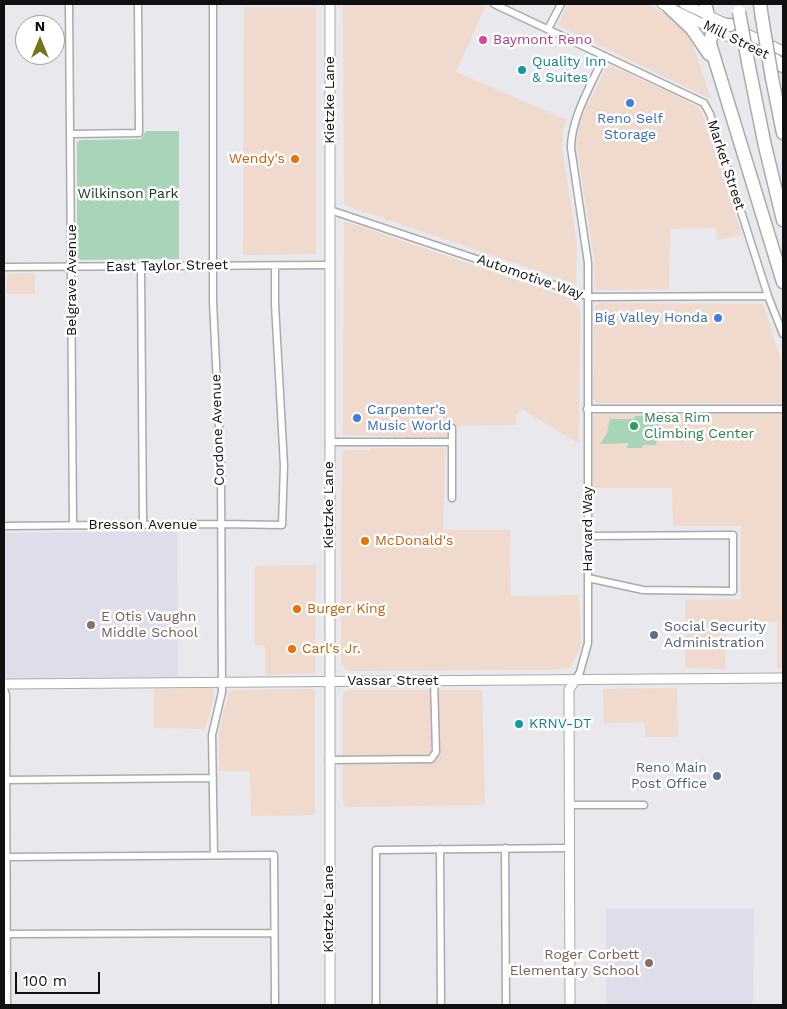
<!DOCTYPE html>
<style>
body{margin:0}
#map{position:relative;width:787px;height:1009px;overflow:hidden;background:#e8e8ed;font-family:"Work Sans",sans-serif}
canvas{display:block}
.frame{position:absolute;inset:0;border:5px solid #101012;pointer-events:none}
.north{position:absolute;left:15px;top:15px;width:50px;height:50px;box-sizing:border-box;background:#fff;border:1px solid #9f9fa0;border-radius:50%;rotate:0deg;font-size:14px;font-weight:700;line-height:20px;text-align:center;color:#101012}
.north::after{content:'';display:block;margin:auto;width:18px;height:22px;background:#70741b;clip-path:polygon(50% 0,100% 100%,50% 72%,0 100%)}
.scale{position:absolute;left:15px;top:972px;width:85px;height:22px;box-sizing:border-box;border:2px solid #101012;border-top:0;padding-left:6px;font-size:15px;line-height:18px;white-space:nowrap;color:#101012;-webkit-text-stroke:4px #fff;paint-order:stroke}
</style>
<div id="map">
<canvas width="787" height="1009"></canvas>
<div class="frame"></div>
<div class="north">N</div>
<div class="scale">100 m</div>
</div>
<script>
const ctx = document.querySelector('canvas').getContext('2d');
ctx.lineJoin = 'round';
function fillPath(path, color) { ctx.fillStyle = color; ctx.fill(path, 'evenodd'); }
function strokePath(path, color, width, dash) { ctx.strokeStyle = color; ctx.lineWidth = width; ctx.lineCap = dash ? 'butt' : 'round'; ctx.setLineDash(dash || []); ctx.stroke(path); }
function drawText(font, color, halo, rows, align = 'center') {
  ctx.font = font + ' "Work Sans",sans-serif'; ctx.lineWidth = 5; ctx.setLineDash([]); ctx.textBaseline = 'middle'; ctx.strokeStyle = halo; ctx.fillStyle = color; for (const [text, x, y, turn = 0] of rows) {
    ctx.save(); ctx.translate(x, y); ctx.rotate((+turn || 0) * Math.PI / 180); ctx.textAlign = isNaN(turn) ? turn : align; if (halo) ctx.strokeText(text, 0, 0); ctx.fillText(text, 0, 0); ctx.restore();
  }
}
const commercial = new Path2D(`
 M343,4h135l7,3 -29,65 111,48 -4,10 -1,18 15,95 -1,41 -232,-79z
 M568,4h78l24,12 9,8 13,18 19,57 -152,-73 -1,-2z
 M244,7h69l3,2v245l-73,1z
 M609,65l75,34 15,9 7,16 36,111 -25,5 -1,-12 -46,1 -1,60 -71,1 -3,-3 -1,-30 -18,-115 3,-19 27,-55z
 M344,221l228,78 7,9 1,5 -1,131 -57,-35 -6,6v10l-66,1v12l-107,-3z
 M35,273v21h-29l1,-17 2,-3z
 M601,303l162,1 20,63v36h-187l-3,-5 1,-88 2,-5z
 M597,414h186v254h-6v-46h-51l-1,47 -40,-1v-68l56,-1v-73h-68l-1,-38h-79v-71z
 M371,448h74l-2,82h67l1,66 68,-1 2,52 -11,21 -20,2h-48l-150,1 -7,-2 -4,-6v-11l1,-200 3,-2h26z
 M316,565l-1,108 -50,2v-29l-10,-1v-79z
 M212,688l2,3v6l-9,32 -51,-1v-39z
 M677,688l1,49h-33v-13l-2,-2 -39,1 -1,-34z
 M315,689v126l-64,1 -1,-45h-31v-41l10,-37 5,-3z
 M349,690h133l3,115 -139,2 -3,-4v-110z`);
const built = new Path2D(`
 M177,531l1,146 -168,1 -5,-2v-143z
 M606,909h148l-1,96h-147z`);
const green = new Path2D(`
 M146,131h33v128l-98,1 -3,-2 -1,-4v-112l4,-2 60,-1z
 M663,415l-7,30h-13l-1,3h-15l1,-5 -28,1 7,-11 3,-14h24l1,-3z`);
const minor = new Path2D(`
 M69,4l4,521
 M213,4v298l8,164 1,226 -10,43 2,120
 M494,4l210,99 6,11 58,182 15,38
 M548,29l13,-25
 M71,134l68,-1 -1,-129
 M330,210l260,87 178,-1
 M4,267l325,-2
 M141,267l2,258
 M587,409h196
 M329,442h123
 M452,498v-70
 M4,526l217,-2 61,1 2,-59 -9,-162v-38
 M588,578l55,12 90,1v-56l-145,1
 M575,680l5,-8 8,-29v-380l-17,-115c0,-31 21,-64 33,-92
 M4,689l2,6v36l1,274
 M329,760l102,-1 5,-7 -2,-72
 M4,780l209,-2
 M570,805h74
 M505,848l1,157
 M440,849l1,156
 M4,857l270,-2 1,150
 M4,934l270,-1
 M376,1005v-155l194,-2`);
const tertiary = new Path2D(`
 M4,684l779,-6
 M570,1005l-1,-311v-4l6,-10`);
const secondary = new Path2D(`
 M662,4l110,54
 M684,4l45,21
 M741,31l42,20
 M330,1005v-1001`);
const motorway = new Path2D(`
 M705,4l4,15 10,13
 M760,4l2,14
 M669,7l23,22 17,25
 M730,25c-12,0 -20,6 -20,19l73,238
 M775,60l8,6
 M748,62l17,84 18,74
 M772,78l11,55`);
const motorwayBridge = new Path2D(`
 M739,12l9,50
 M762,18l10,60`);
const markers = [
 [483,40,5,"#d1479c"],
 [522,70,5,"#0f9aa8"],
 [630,103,5,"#3f7fe0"],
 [295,159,5,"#e8710a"],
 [718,318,5,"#3f7fe0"],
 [357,418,5,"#3f7fe0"],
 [634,426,5,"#2e9e5b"],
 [365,541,5,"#e8710a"],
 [297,609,5,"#e8710a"],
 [91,625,5,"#8d6e63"],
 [654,635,5,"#5c6f8a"],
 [292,649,5,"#e8710a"],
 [519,724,5,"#0f9aa8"],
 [717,776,5,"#5c6f8a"],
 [649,963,5,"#8d6e63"]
];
const hotelNames = [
 ["Baymont Reno",493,40]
];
const streetNames = [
 ["Mill Street",736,40,26],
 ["Kietzke Lane",330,100,-90],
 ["Market Street",726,165,72],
 ["East Taylor Street",167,266,-1],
 ["Automotive Way",530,277,19],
 ["Belgrave Avenue",72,280,-90],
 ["Cordone Avenue",218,430,-92],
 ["Kietzke Lane",329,505,-90],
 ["Bresson Avenue",143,525],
 ["Harvard Way",588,529,-90],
 ["Vassar Street",393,681],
 ["Kietzke Lane",329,909,-90]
];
const cultureNames = [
 ["Quality Inn",532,62],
 ["& Suites",532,78],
 ["KRNV-DT",529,724]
];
const shopNames = [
 ["Reno Self",630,119],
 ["Storage",630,135],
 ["Big Valley Honda",708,318,"right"],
 ["Carpenter's",367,410,"left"],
 ["Music World",367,426,"left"]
];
const foodNames = [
 ["Wendy's",285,159,"right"],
 ["McDonald's",375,541],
 ["Burger King",307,609],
 ["Carl's Jr.",302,649]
];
const parkNames = [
 ["Wilkinson Park",128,194]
];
const leisureNames = [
 ["Mesa Rim",644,418],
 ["Climbing Center",644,434]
];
const educationNames = [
 ["E Otis Vaughn",101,617],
 ["Middle School",101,633],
 ["Roger Corbett",639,955,"right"],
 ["Elementary School",639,971,"right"]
];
const serviceNames = [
 ["Social Security",664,627],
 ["Administration",664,643],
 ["Reno Main",707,768,"right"],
 ["Post Office",707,784,"right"]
];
fillPath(commercial, '#efdacd');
fillPath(built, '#dddeea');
fillPath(green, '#a8d4b8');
strokePath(minor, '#a9aaae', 9);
strokePath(tertiary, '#a9aaae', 11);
strokePath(secondary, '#a9aaae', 11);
strokePath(motorway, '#a9aaae', 15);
strokePath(minor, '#fff', 6);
strokePath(tertiary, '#fff', 9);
strokePath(secondary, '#fff', 9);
strokePath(motorway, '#fff', 12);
strokePath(motorwayBridge, '#a9aaae', 15, []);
strokePath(motorwayBridge, '#fff', 12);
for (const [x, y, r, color] of markers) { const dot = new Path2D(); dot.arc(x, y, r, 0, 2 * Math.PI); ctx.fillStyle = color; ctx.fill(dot); strokePath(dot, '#fff', 2); }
drawText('14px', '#b23c85', '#fff', hotelNames, 'left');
drawText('14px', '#101012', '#fff', streetNames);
drawText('14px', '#0d838f', '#fff', cultureNames, 'left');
drawText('14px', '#366cbe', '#fff', shopNames);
drawText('14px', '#c56008', '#fff', foodNames, 'left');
drawText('14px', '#05381f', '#fff', parkNames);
drawText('14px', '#27864d', '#fff', leisureNames, 'left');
drawText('14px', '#785e54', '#fff', educationNames, 'left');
drawText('14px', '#4e5e75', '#fff', serviceNames, 'left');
</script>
